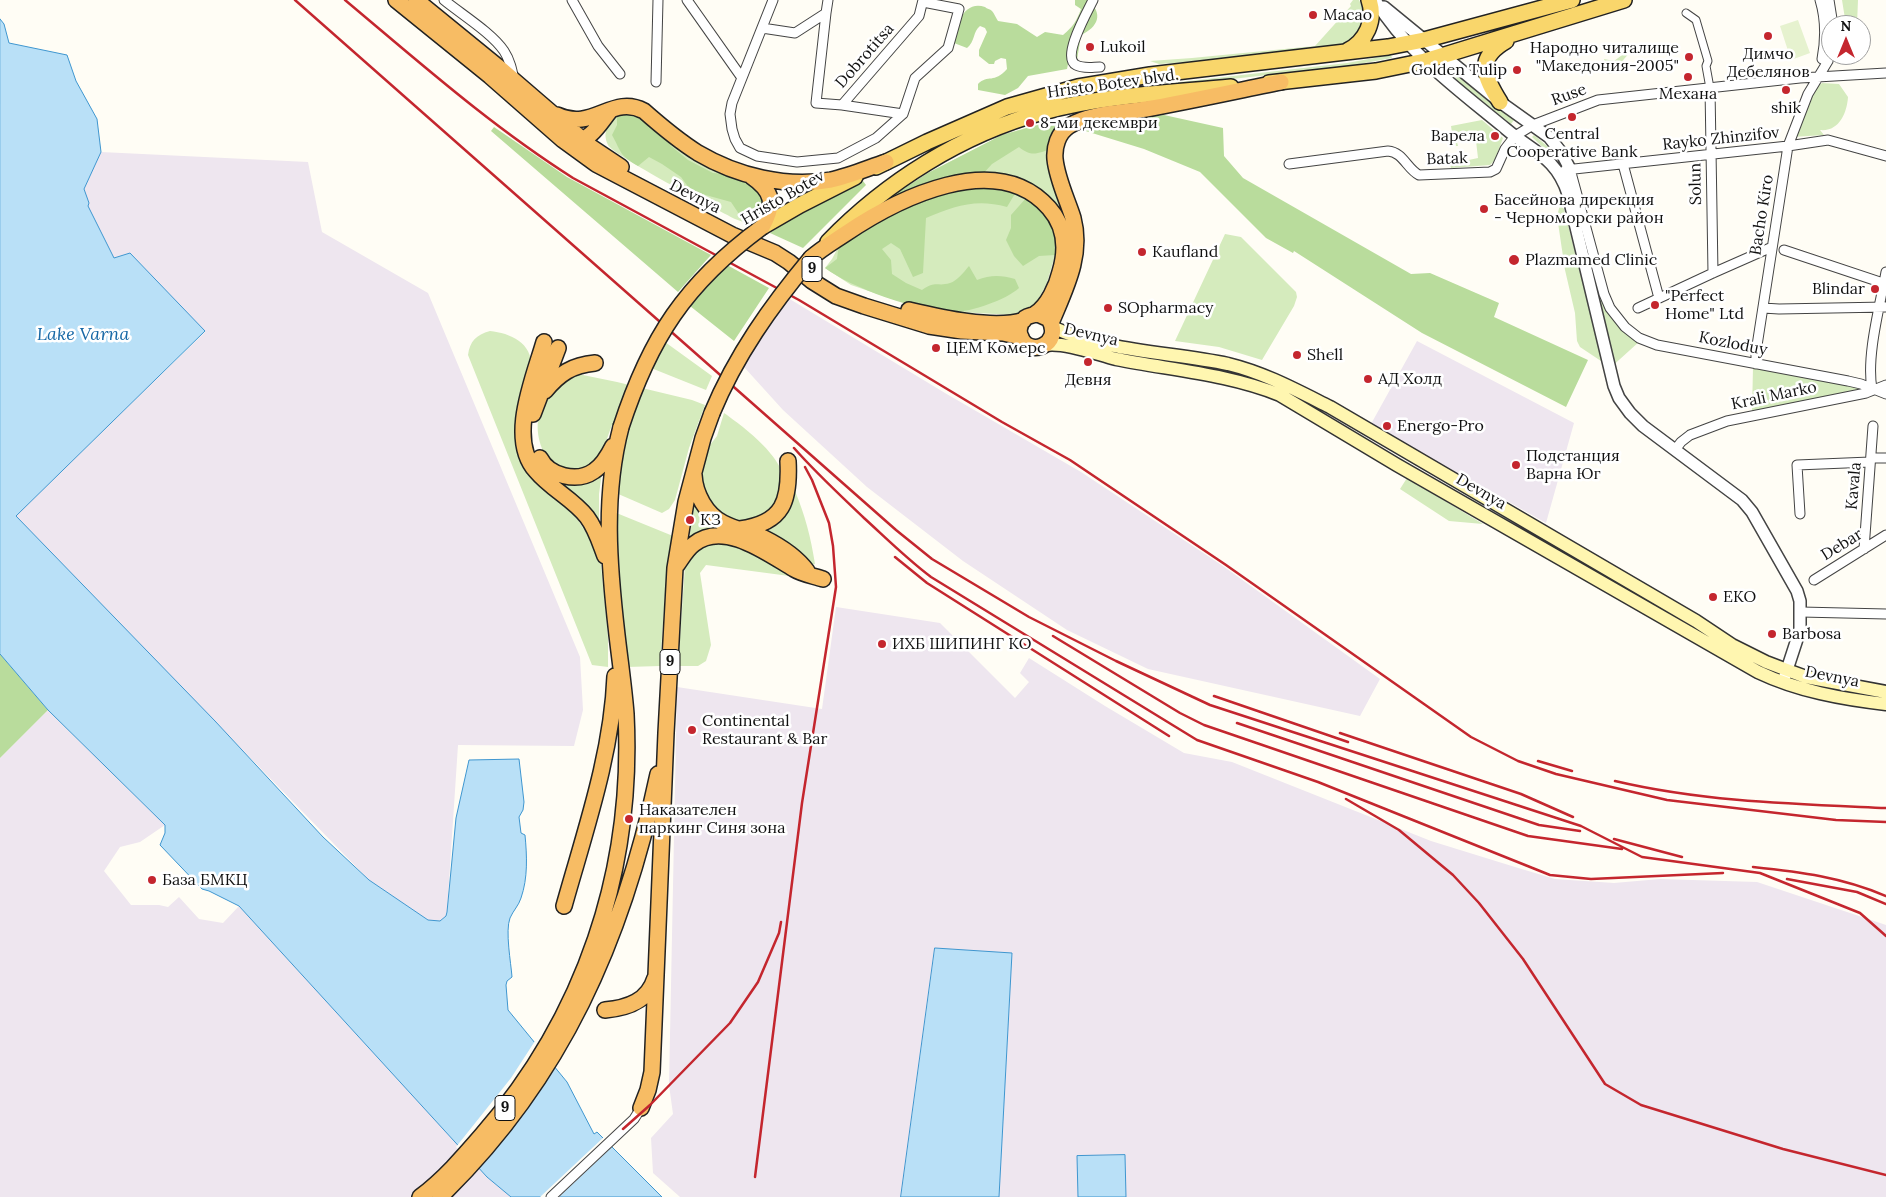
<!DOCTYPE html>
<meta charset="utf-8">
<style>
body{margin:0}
#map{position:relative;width:1886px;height:1197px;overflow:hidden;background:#fffdf5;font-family:Lora,serif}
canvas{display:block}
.north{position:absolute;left:1821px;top:15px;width:50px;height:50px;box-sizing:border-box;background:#fff;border:1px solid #a0a0a0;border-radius:50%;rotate:0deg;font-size:14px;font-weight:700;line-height:20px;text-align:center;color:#111}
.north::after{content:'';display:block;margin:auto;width:18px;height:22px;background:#c4262e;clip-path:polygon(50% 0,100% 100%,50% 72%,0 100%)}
</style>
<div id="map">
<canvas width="1886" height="1197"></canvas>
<div class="north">N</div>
</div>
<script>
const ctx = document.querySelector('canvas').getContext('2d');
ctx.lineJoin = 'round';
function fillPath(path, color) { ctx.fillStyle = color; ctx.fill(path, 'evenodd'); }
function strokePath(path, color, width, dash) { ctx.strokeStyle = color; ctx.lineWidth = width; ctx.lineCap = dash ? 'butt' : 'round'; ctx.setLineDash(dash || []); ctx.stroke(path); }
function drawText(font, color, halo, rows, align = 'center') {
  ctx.font = font + ' Lora,serif'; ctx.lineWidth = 5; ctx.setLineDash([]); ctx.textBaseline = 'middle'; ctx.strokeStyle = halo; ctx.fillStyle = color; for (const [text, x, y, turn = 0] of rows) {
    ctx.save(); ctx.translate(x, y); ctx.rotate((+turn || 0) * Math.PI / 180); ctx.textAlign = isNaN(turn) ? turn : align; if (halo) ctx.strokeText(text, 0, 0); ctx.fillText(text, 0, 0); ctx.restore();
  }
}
const industrial = new Path2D(`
 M101,152l207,10 14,70 106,61 152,364 3,53 -9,36 -116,-1 -11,167 -1,4 -6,5 -12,-1 -59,-40 -354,-364 190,-184 -75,-79 -16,5 -27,-52 -3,-17z
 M788,298l157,95 136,79 142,94 157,113 -20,37 -212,-47 -81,-39 -104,-69 -96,-74 -84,-77 -39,-43 8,-15z
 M1417,341l157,82 -28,100 -175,-99z
 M836,607l104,16 75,75 14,-16 -9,-9 9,-15 76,48 79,47 48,9 199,79 84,26 40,12 59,4 46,-4 97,3 129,43v272h-887l13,-243 -77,-6 -34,249h-221l-27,-24 -2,-35 22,-24 -4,-29 8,-398 145,22z
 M48,710l117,115 -25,17 -20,5 -16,24 27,34h28l9,2 11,-10 20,22 24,4 16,-17 248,271 24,20h-511v-439z`);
const green = new Path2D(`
 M1353,0h6c8,15 4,34 -11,43 -12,7 -36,7 -50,8 -41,4 -82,8 -123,12l-16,1 -9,-3 42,-3 123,-12 36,-40 -1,-2z
 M1842,0h16l-1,25h-11z
 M1633,47v2l-9,10 -8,13 -7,2 -5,-15 10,2z
 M1391,55l1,3 -44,8 -214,24 -211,66c22,-12 44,-26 68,-36 31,-11 61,-20 93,-27l263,-30z
 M1459,74l55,46 -3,4 -49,-38 -8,-10z
 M1822,83l17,1 9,13c-1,16 -9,35 -28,33l4,5 -32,2 16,-43z
 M617,115h16l93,59 38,32 -6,13 -12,4 -11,-4c-19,-10 -121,-63 -127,-74 -6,-13 0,-22 9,-30z
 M1065,119l1,5 -8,8 13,106 -34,-48 -146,9 6,-6 31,-20 74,-38 30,-9z
 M1482,120l21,18 -8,22 -5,5 -39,3 -1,-4 28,-6 -2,-17 -11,2v-2l-8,1 1,4h-2l-2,-13h-2l-1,-7z
 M1534,135l19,16 1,4h-3l-19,-18z
 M982,185l45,12 28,32v26l-8,28 -12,22 -21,10 -74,-4 -45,-11 -44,-15 -26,-17 7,-9 10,-19z
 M1560,205l4,4 38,149 -1,3 -21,-14 -3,-6 -2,-28 -10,-43 -8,-54z
 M1583,231l21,63 36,47 -31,28z
 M1225,234l16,3 55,55 1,5 -3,9 -32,54 -43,-13 -44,-6z
 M490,331c20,2 43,12 41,36 0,9 -4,18 -6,27 -3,14 -6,28 -9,42l47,66 15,18 22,35 8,82v30l-16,-2 -124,-310c2,-14 8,-20 22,-24z
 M665,342l47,34 -6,14 -55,-22z
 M1753,367l104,20 3,4 -108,21z
 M578,374l39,8 75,18 13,5 -16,43 -14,52 -6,9 -7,4 -46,-20 5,-36 7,-28 -16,-4c-5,12 -8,28 -18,38 -38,38 -81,-38 -39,-76 6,-6 15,-9 23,-13z
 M724,413c20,14 66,48 60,76 -2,10 -13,21 -18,30l-28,5 -18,-8 -13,-14 -6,-25 9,-32 7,-9z
 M602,472l-3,22v32l-43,-44 16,2z
 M1407,478l76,46 -34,-3 -49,-32z
 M795,491c10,24 16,47 20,73l-5,1c-18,-21 -26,-24 -52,-33 23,-8 32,-17 37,-41z
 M695,502l9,15 13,12 -28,10z
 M614,512l59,24 -7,43 -6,87 -33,1 -8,-73z
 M718,541l20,4 59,32 -91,-12 -6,8 11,72 -5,16 -8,5h-20l7,-100 12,-18z`);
const forest = new Path2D(`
 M1075,0h13c16,14 10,27 -7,35l-4,25 -9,4 -1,5 -39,7 -10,12 -13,7 -27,-5v-6c10,-10 16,0 29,-15l-1,-10 -5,-1 -6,3 -1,3h-5l-10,-8v-6l8,-18 -2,-4 -5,-2c-7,5 -5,16 -13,22l-13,-5c2,-17 9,-43 31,-36 2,2 5,2 7,4 2,2 4,7 6,10l19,3 20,13 8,-5 18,3c10,-8 14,-15 18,-26l-6,-4z
 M617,115h16l14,8 19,15 5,8 17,14 25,13 13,1 19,6 15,7 4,11v8l-12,11 -13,-3 -8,-12 -29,-8 -13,-6 -8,-11 -19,-13 -13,-7 -11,9c-19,-11 -16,-13 -26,-31l5,-10z
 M1164,115l59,13 1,28 19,22 168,96 19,-1 69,30 -5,14 94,43 -22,47 -144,-74 -128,-82 -1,2 -27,-15 -66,-66 -56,-23 -65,-20 17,-7z
 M1053,121l5,11 -6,16c-14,6 -21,9 -33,-1l-27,17 -11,12 -79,21 -5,-4 31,-20 74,-38z
 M494,127l73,50 144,78 -33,37 -187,-161z
 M863,181l3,4 -63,63 -33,-15 21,-15z
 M982,185l34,7 -9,15c-31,-9 -53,-1 -81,11l-3,55 -10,4 -13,-28 -9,-6 -9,6 9,11 1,14 14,9 16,7c14,-10 15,-3 28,-7 7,-2 14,-11 19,-17l8,14c13,-5 24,-5 38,-1l4,9c-13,12 -50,25 -68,24 -33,-1 -100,-24 -126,-44l12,-9 1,-8 4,-11 85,-43z
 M1027,197c26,22 28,25 28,58l-16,1 -16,10 -9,-10 -8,-16 5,-12v-13z
 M727,265l42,23 -35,53 -44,-35z
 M0,654l48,56 -48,48z`);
const pitch = new Path2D(`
 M1798,20l12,33 -19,7 -11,-34z`);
const water = new Path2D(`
 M0,19l4,5 5,19 58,12 9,26 21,38 4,33 -17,37 5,14 -1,3 26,52 16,-5 75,78 -189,185 199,205 108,116 46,43 59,40 12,1 6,-5 1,-4 9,-94 13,-58 50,-1 5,43 -1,8 -4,7 2,16 4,2c2,21 3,43 -4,63 -2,7 -8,13 -11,20 -5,13 1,45 2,59l-5,4 -1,4 2,25 59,72 27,52 3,-2 65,65h-151l-24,-20 -248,-271 -30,-15 -7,-2 -42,-44 5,-12v-8l-117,-115 -48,-56z
 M935,948l77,5 -13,244h-98z
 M1125,1155l1,42h-48l-1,-41z`);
const pier = new Path2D(`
 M535,1041l19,23 -20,35 -57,71 -21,-23 55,-69z
 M605,1136l9,9 -55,52h-19z`);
const pedestrian = new Path2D(`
 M1686,13l10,7 12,41 -2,5 4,22`);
const minor = new Path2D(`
 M444,0c17,14 48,33 60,51 6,9 8,19 10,29
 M572,0l26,46 22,28
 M687,0l55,78
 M773,0l-41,103 -2,11 2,15 3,10 5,9 17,8 40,6 41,-4 38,-20 27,-24 12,-36 33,-30 11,-39 -36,-7
 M1093,0c-5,11 -32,57 -17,65 7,4 17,2 24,2
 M1820,0c6,20 6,38 2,59
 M1829,0l4,25
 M826,13l-10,90 26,2 61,9
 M762,28l33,5 31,-20 2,-13
 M656,82l2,-82
 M1710,88l3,185
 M842,105l77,-89 4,-16
 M1289,164l99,-13c15,1 19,18 31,24l71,-3 6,-3 9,-20 10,-13 18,-11 65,-25 202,-22 86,-5
 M1623,164l36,134
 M1570,169l34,125 6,14 15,19 14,11 18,7 191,36 13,3 25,10
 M1565,170l223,-24 40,-6 58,16
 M1784,250l102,34
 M1638,308l75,-35 59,-26
 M1763,308l16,1 107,-2
 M1756,364v-12l32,-206 20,-52 20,-33 3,-14
 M1872,389c-6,-33 8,-83 14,-117
 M1675,450l6,-8 9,-7 37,-14 139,-28 20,-8
 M1871,458h15
 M1800,514l-3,-49 73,-3
 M1864,549l9,-123
 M1814,580l72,-45
 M1801,612l85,2
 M551,1197l83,-78 7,-11`);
const tertiary = new Path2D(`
 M1375,0c32,53 84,90 131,129 27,23 50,28 62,65l46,192 5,12 11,15 13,13 99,74 10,12 45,79 3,10v29l-16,49
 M1384,7l116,95 49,35 12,15 9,17 -4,19`);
const secondary = new Path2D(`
 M1052,327c55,25 118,25 176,37 37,9 68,26 102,43l366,214 36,24 34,17 21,8 19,7 80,15
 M1045,345c21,-3 51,9 71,14 55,11 112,15 164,36l117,70 361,207c40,19 84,27 128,32`);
const primary = new Path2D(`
 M1347,51c19,-9 29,-31 22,-51
 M1269,83l107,-12 49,-10 199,-61
 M1500,102c-16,-26 -25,-43 6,-61
 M876,167l51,-25 80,-35 71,-20 72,-12 238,-28 36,-7 148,-40
 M762,227l38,-22 55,-28
 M828,242c58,-60 134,-108 215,-130 61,-17 126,-19 188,-25`);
const trunk = new Path2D(`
 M396,0l94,76 73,64 33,24 136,71 43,18 14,9 23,19 24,15 28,10 65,20 33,5 41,2 18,4
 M416,0l81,66 94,81 30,20
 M557,115c36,17 55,-21 87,-4 17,15 35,30 54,42 39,23 88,35 133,27 18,-4 37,-12 55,-18
 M574,141c17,0 26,-18 36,-30
 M751,176c23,16 24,28 11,51
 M811,258c10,-9 22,-16 34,-24 52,-35 151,-86 204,-26 16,18 18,41 11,64 -3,13 -12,34 -25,42 -3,2 -6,1 -10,4 -5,5 -7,11 -5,17 7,24 44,10 29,-16l-9,-4 -5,-1
 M909,310c30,7 85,20 115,10
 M1051,323c14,-34 32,-67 22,-105 -6,-19 -16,-39 -18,-59 -1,-12 3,-26 14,-33 21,-13 53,-13 77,-17 45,-8 90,-18 135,-27
 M544,342c-10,35 -37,97 -8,129 15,18 37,28 51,46 9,12 13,26 18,39
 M545,391c14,-17 27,-26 50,-28
 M533,414l25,-66
 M540,458c9,18 37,25 54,13 9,-6 14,-15 19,-25
 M694,475c1,19 12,39 29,48 13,7 28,9 41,15 16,8 32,18 43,33
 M740,529c44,-6 50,-29 48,-68
 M677,565c5,-7 10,-16 17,-21 30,-24 74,10 100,25 8,5 20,7 29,10
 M564,906c21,-75 48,-152 51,-230
 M605,1010c23,-2 43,-9 50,-32
 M641,1108l7,-18 4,-18 14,-339 9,-165 11,-66 17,-64 9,-25
 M420,1197c23,-17 43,-40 62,-62 103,-118 152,-265 144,-421 -2,-26 -6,-53 -9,-79 -8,-69 -14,-139 4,-208
 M440,1197c122,-118 183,-258 218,-423`);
const rail = new Path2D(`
 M295,0l601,530 36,29 97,58 87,44 94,44 371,121 61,31 118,16 100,40 26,23
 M345,0c74,62 146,126 228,178l226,122 203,122 68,38 156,105 245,172 47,24 38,13 111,26 169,20 50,2
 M794,448c22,25 46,47 70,70 22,20 43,41 67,59l266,163 121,42 232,93 41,4 132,-6
 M895,557l32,26 242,153
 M1053,636l127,77 24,12 324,111 94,13
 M1214,696l134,46
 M1237,723l302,102 41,6
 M1340,733l181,61 52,23
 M1538,761l34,10
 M1615,781c89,21 180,23 271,27
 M1346,799l53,31 54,45 26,28 44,56 82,125 36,21 142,44 103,26
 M1614,839l68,18
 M1753,867c48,5 88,10 133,29
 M1787,879l70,13 29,12
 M623,1129l27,-24 80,-82 28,-41 21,-49 2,-11
 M755,1177l47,-374 34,-216 -3,-41 -4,-23 -17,-43 -7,-13`);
const trunkBridge = new Path2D(`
 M712,413c24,-58 59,-107 99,-155
 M621,427c29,-89 64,-143 141,-200`);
const markers = [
 [1313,15,5,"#c4262e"],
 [1768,36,5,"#c4262e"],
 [1090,47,5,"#c4262e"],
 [1689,57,5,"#c4262e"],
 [1517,70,5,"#c4262e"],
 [1688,77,5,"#c4262e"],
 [1786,90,5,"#c4262e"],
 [1572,117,5,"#c4262e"],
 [1030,123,5,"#c4262e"],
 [1495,136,5,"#c4262e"],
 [1484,209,5,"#c4262e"],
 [1142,252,5,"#c4262e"],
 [1514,260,6,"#c4262e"],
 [1875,289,5,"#c4262e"],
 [1655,305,5,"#c4262e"],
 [1108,308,5,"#c4262e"],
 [936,348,5,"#c4262e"],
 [1297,355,5,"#c4262e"],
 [1088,362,5,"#c4262e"],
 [1368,379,5,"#c4262e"],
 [1387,426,5,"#c4262e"],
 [1516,465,5,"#c4262e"],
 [690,520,5,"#c4262e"],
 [1713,597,5,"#c4262e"],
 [1772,634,5,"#c4262e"],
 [882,644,5,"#c4262e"],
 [692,730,5,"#c4262e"],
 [629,819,5,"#c4262e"],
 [152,880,5,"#c4262e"]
];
const shields = [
 [812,269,20],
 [670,662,20],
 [505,1108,20]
];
const shieldNames = [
 ["9",812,269],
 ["9",670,662],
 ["9",505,1108]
];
const poiNames = [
 ["Macao",1323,15],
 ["Lukoil",1100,47],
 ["Народно читалище",1679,48,"right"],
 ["\"Македония-2005\"",1679,66,"right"],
 ["Димчо",1768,54,"center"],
 ["Дебелянов",1768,72,"center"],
 ["Golden Tulip",1507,70,"right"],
 ["Механа",1688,94,"center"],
 ["shik",1786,108,"center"],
 ["8-ми декември",1040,123],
 ["Central",1572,134,"center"],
 ["Cooperative Bank",1572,152,"center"],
 ["Варела",1485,136,"right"],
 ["Басейнова дирекция",1494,200],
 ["- Черноморски район",1494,218],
 ["Kaufland",1152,252],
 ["Plazmamed Clinic",1525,260],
 ["Blindar",1865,289,"right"],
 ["\"Perfect",1665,296],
 ["Home\" Ltd",1665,314],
 ["SOpharmacy",1118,308],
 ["ЦЕМ Комерс",946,348],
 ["Shell",1307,355],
 ["АД Холд",1378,379],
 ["Девня",1088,380,"center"],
 ["Energo-Pro",1397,426],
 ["Подстанция",1526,456],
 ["Варна Юг",1526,474],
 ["КЗ",700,520],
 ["EKO",1723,597],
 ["Barbosa",1782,634],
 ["ИХБ ШИПИНГ КО",892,644],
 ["Continental",702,721],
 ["Restaurant & Bar",702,739],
 ["Наказателен",639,810],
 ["паркинг Синя зона",639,828],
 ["База БМКЦ",162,880]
];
const streetNames = [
 ["Dobrotitsa",865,56,-49],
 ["Hristo Botev blvd.",1113,84,-8],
 ["Ruse",1569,95,-20],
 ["Rayko Zhinzifov",1721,139,-6],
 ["Batak",1447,159,-2],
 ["Solun",1696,184,-91],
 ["Devnya",695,197,27],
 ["Hristo Botev",783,198,-30],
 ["Bacho Kiro",1762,215,-81],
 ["Devnya",1091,335,13],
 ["Kozloduy",1733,344,11],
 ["Krali Marko",1774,396,-12],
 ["Kavala",1854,486,-85],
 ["Devnya",1481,492,30],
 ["Debar",1842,545,-32],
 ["Devnya",1832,677,11]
];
const waterNames = [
 ["Lake Varna",83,335]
];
fillPath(industrial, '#eee6ef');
fillPath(green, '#d5ebbd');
fillPath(forest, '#b9dc9c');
fillPath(pitch, '#e6f2cf');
fillPath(water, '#b9e0f7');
strokePath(water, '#3f96cf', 1);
fillPath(pier, '#fffdf5');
strokePath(pedestrian, '#444', 9);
strokePath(minor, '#444', 11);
strokePath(tertiary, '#444', 14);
strokePath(secondary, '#333', 15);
strokePath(primary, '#222', 18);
strokePath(trunk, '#222', 18);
strokePath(pedestrian, '#fff', 7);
strokePath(minor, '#fff', 9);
strokePath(tertiary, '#fff', 11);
strokePath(secondary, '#fff6b0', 12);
strokePath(primary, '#f9d66b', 15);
strokePath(trunk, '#f7bc64', 15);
strokePath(rail, '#c4262e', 2.5);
strokePath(trunkBridge, '#222', 18, []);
strokePath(trunkBridge, '#f7bc64', 15);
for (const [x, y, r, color] of markers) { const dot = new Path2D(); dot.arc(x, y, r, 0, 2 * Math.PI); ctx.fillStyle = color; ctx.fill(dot); strokePath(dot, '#fff', 2); }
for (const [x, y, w] of shields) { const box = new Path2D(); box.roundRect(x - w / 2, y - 12.5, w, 25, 4); ctx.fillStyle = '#fff'; ctx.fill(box); strokePath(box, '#111', 1); }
drawText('bold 15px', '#111', null, shieldNames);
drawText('16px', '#111', '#fff', poiNames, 'left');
drawText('16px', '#111', '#fff', streetNames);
drawText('italic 18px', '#1768a6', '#fff', waterNames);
</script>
